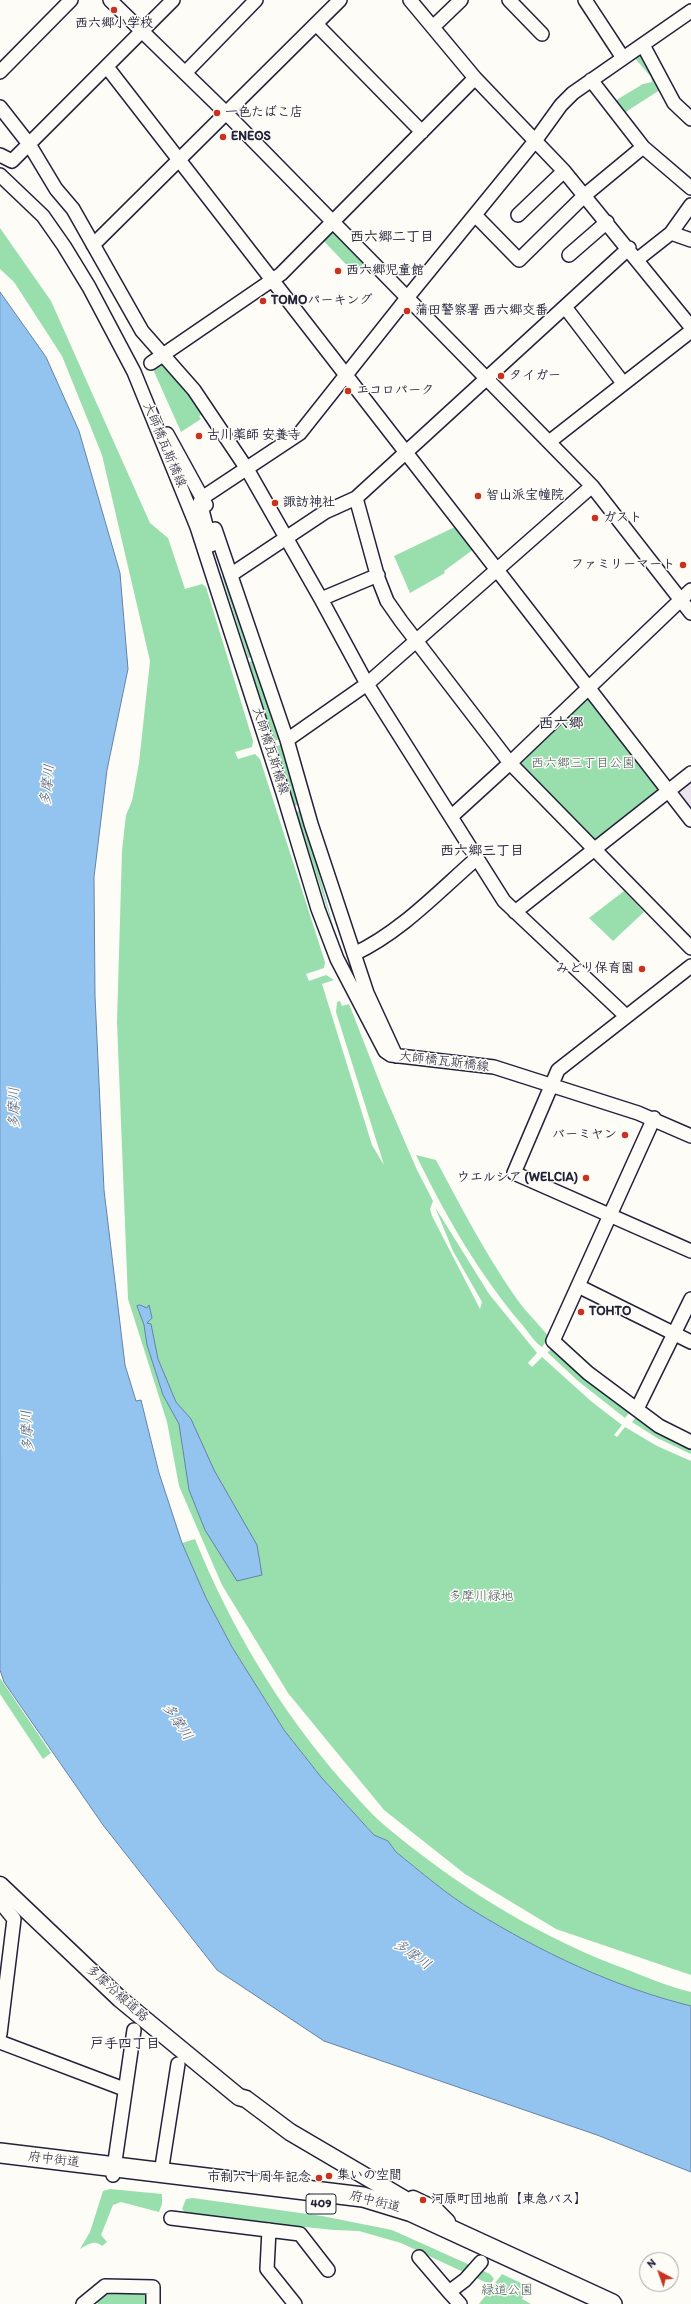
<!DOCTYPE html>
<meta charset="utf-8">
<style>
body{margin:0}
#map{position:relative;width:691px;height:2304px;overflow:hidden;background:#fdfcf7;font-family:Itim,sans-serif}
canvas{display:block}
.north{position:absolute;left:639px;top:2252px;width:40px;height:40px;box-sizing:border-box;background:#fdfcf7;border:1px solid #a5a5ac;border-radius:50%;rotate:319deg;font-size:11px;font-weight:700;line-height:16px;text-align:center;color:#22223b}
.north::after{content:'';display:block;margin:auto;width:14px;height:18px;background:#c8321e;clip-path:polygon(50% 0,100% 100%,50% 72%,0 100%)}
</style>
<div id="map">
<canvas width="691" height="2304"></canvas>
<div class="north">N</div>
</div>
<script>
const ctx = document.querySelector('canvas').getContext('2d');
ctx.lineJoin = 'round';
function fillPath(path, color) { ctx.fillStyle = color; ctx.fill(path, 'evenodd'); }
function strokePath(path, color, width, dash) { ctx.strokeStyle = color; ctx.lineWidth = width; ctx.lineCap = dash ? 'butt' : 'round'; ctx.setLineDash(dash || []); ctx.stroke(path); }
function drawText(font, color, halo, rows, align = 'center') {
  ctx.font = font + ' Itim,"Klee One",sans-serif'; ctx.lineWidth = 3; ctx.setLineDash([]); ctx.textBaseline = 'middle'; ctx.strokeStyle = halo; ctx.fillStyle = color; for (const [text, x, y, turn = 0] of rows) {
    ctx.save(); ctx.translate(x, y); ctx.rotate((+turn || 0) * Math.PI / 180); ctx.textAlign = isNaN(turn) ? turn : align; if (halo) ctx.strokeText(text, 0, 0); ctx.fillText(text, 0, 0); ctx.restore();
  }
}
const built = new Path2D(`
 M691,778v35l-15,-23z`);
const green = new Path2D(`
 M642,48l21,40 -39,25 -8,-11 2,-3 25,-15 9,-2 -1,-5 -18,-21z
 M0,228l51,73 99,222 18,15 17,51 17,-5 4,3 47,154 -1,6 -17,5 3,7 17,-5 5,5 65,203 -1,6 -18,6 3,7 17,-6 8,5 -12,4 50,161 12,20 -48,-153 1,-10 3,-1 2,5 7,-2 34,87 34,79 16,31 -3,8 2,7 48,93 2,-7 -29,-51 -18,-44 54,87 48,59 -9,10 4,4 10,-10 50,45 30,23 -8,10 3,2 8,-10 32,19 34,15v514l-135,-46 -91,-55 -81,-64 -96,-117 -66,-108 -43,-99 -12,-64 -39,-123 -11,-277 5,-171 4,-36 6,-14 7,-38 11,-102 -48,-206 -40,-99 -48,-74 -14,-13z
 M332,229l33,33 -11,11 -32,-34z
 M163,360l42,52 -6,4 2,3 -20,13 -29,-65z
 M457,526l17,23 -30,22 1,2 -35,20 -16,-37z
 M226,575l28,81 -6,2 -26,-82z
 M255,660l25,79 -6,2 -25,-79z
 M586,696h4l71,94 -64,51h-5l-74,-75v-5z
 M282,745l19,59 -7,2 -18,-60z
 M302,810l32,119 -38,-117z
 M624,891l20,21 -31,29 -24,-23z
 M416,1155l20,5c24,45 49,93 78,135 10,15 24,28 35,42l-7,10c-7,-4 -13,-14 -18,-20 -44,-51 -79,-112 -108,-172z
 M554,1346l78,63 -7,9 -47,-37 -30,-28v-1z
 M638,1414l53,31v9l-34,-16 -25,-16z
 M195,1539c35,87 85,171 147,242 13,14 26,30 41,43 70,59 147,108 232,141 25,9 50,21 76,27v14c-77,-19 -150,-54 -217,-95 -28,-17 -53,-39 -78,-59l-8,-11 -14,-6 -53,-58 -37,-47 -52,-83 -26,-49 -24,-55z
 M0,1678l51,75 -8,6 -43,-65z
 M110,2189l52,5v10l-3,8 -38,-10 -8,3 -12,30 6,7 -5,4c-8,-7 -14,-1 -22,3l10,-17 13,-41z
 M193,2198l129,18 70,14 98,44 4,5 -3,4 -6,-1 -84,-39 -42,-12 -25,-1 -146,-15 -6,-6 4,-10z
 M502,2274l27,13 -7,12 9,5h-52z
 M107,2289l37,2 5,5 -1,8h-50l-3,-4z`);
const water = new Path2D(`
 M0,292l46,65 33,74 41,142 8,96 -21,101 -13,107 1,119 9,194 21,175 11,36 5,-1 18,73 23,70 24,55 26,49 52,83 37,47 53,58 14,6 8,11c25,20 50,42 78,59 67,41 140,76 217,95v166l-94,-37 -273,-94 -107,-71 -114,-145 -99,-143 -4,-12z
 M140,1305l7,3 2,-3 3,13 -5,5 4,1 7,35 18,43 15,17 23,51 43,75 5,30 -25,6 -32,-51 -16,-40 -10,-66 -16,-29 -16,-50 -3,-20 -7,-19z`);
const minor = new Path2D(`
 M110,0l116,113 366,373 99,127
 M410,0l65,78 89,93 127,156
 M509,0l33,34
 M585,0l38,58
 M316,24l106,108
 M434,26l27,-26
 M643,45l31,58 17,16
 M107,67l584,753
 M0,72l71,-72
 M185,73l71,-73
 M591,80l52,67 48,41
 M0,107l29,37 27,45 17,20 69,122 52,59 53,79 74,130 46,85 137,217 122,115
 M0,155l12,6 161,-161
 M0,175l43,41 21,30 25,41 45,85 63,155 86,266 35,116 19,50 48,92 6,4 103,12 144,46 53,23
 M475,215l44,45 66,-65 58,-48
 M518,215l46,-44
 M671,233l20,-28
 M93,245l247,-245
 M569,255l38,-33
 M638,259l33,-26 20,7
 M565,307l58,76
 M151,363l130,-89 194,-196
 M167,434l39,71
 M549,442l142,-111
 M356,498l22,80 9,23 14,20 109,142 181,185
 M215,529l72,211 24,84 56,169 29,63
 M211,545l-11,-43 2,-4 98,-65 107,-135 128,-157 26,-36 12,-12 118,-82
 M232,574l93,-62 31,-14 273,-250
 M321,599l57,-24
 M287,740l80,-56 225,-198
 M452,816l58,-53 181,-173
 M515,912l176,-139
 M354,954c47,-22 84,-62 123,-96
 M691,966l-133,104 -44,103 177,78
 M654,1118l-101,223 35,32 71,53 32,16
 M578,1286l113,56
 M637,1409l54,-110
 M0,1902l14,17 -14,115
 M0,2042l124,47
 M161,2173l17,-109
 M113,2175l21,-145
 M171,2218l129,16 28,36
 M269,2230l-2,39 28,35
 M419,2257l30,35
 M83,2304l22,-18 48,1v17
 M460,2304l-11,-12 16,-12 16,-18`);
const major = new Path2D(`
 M0,1885l120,114 119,98 7,2 44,33 131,77
 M413,2199l21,10 13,13`);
const highway = new Path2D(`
 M0,2153l363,44 49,15 200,92`);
const markers = [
 [114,10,4,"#c8321e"],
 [217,113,4,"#c8321e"],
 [223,137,4,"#c8321e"],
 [338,271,4,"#c8321e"],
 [263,301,4,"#c8321e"],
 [407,311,4,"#c8321e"],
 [501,376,4,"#c8321e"],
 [348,391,4,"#c8321e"],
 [199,436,4,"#c8321e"],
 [478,496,4,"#c8321e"],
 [275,503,4,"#c8321e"],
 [595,518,4,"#c8321e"],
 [683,565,4,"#c8321e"],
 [642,969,4,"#c8321e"],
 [625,1135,4,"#c8321e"],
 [586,1178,4,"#c8321e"],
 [581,1312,4,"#c8321e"],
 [329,2176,4,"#c8321e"],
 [319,2178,4,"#c8321e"],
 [423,2200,4,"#c8321e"]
];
const shields = [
 [321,2204,30]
];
const shieldNames = [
 ["409",321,2204]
];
const poiNames = [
 ["西六郷小学校",114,24,"center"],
 ["一色たばこ店",225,113],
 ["ENEOS",231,137],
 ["西六郷児童館",346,271],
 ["TOMOパーキング",271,301],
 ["蒲田警察署 西六郷交番",415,311],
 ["タイガー",509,376],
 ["エコロパーク",356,391],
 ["古川薬師 安養寺",207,436],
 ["智山派宝幢院",486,496],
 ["諏訪神社",283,503],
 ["ガスト",603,518],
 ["ファミリーマート",675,565,"right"],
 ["みどり保育園",634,969,"right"],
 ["バーミヤン",617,1135,"right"],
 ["ウエルシア (WELCIA)",578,1178,"right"],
 ["TOHTO",589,1312],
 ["集いの空間",337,2176],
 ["市制六十周年記念",311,2178,"right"],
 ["河原町団地前【東急バス】",431,2200]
];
const streetNames = [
 ["大師橋瓦斯橋線",164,445,67],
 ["大師橋瓦斯橋線",270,751,72],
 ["大師橋瓦斯橋線",444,1062,7],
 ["多摩沿線道路",117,1994,42],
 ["府中街道",54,2160,7],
 ["府中街道",375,2202,14]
];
const parkNames = [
 ["西六郷三丁目公園",583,764],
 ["多摩川緑地",481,1597],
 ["緑道公園",507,2291]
];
const neighbourhoodNames = [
 ["西六郷二丁目",392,237],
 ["西六郷三丁目",482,851],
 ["戸手四丁目",125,2044]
];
const waterNames = [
 ["多摩川",48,785,-84],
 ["多摩川",15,1108,-91],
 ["多摩川",28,1431,-93],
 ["多摩川",177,1722,56],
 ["多摩川",412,1955,35]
];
const quarterNames = [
 ["西六郷",561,724]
];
fillPath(built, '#ece5f0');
fillPath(green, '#98dfad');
fillPath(water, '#93c4ef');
strokePath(water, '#6683a7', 1);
strokePath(minor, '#22223b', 16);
strokePath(major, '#22223b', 19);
strokePath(highway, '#22223b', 22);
strokePath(minor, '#fdfcf7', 13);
strokePath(major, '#fdfcf7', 16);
strokePath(highway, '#fdfcf7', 19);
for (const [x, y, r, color] of markers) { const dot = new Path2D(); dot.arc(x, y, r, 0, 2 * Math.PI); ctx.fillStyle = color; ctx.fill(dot); strokePath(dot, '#fdfcf7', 1.5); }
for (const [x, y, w] of shields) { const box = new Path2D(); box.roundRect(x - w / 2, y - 10, w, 20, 3); ctx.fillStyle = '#fdfcf7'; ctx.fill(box); strokePath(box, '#22223b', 1); }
drawText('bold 12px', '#22223b', null, shieldNames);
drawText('bold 13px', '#22223b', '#fdfcf7', poiNames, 'left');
drawText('13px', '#22223b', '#fdfcf7', streetNames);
drawText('13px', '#455b5d', '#fdfcf7', parkNames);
drawText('bold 14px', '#22223b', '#fdfcf7', neighbourhoodNames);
drawText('italic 14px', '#4a5b7a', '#fdfcf7', waterNames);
drawText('bold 15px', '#22223b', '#fdfcf7', quarterNames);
</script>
